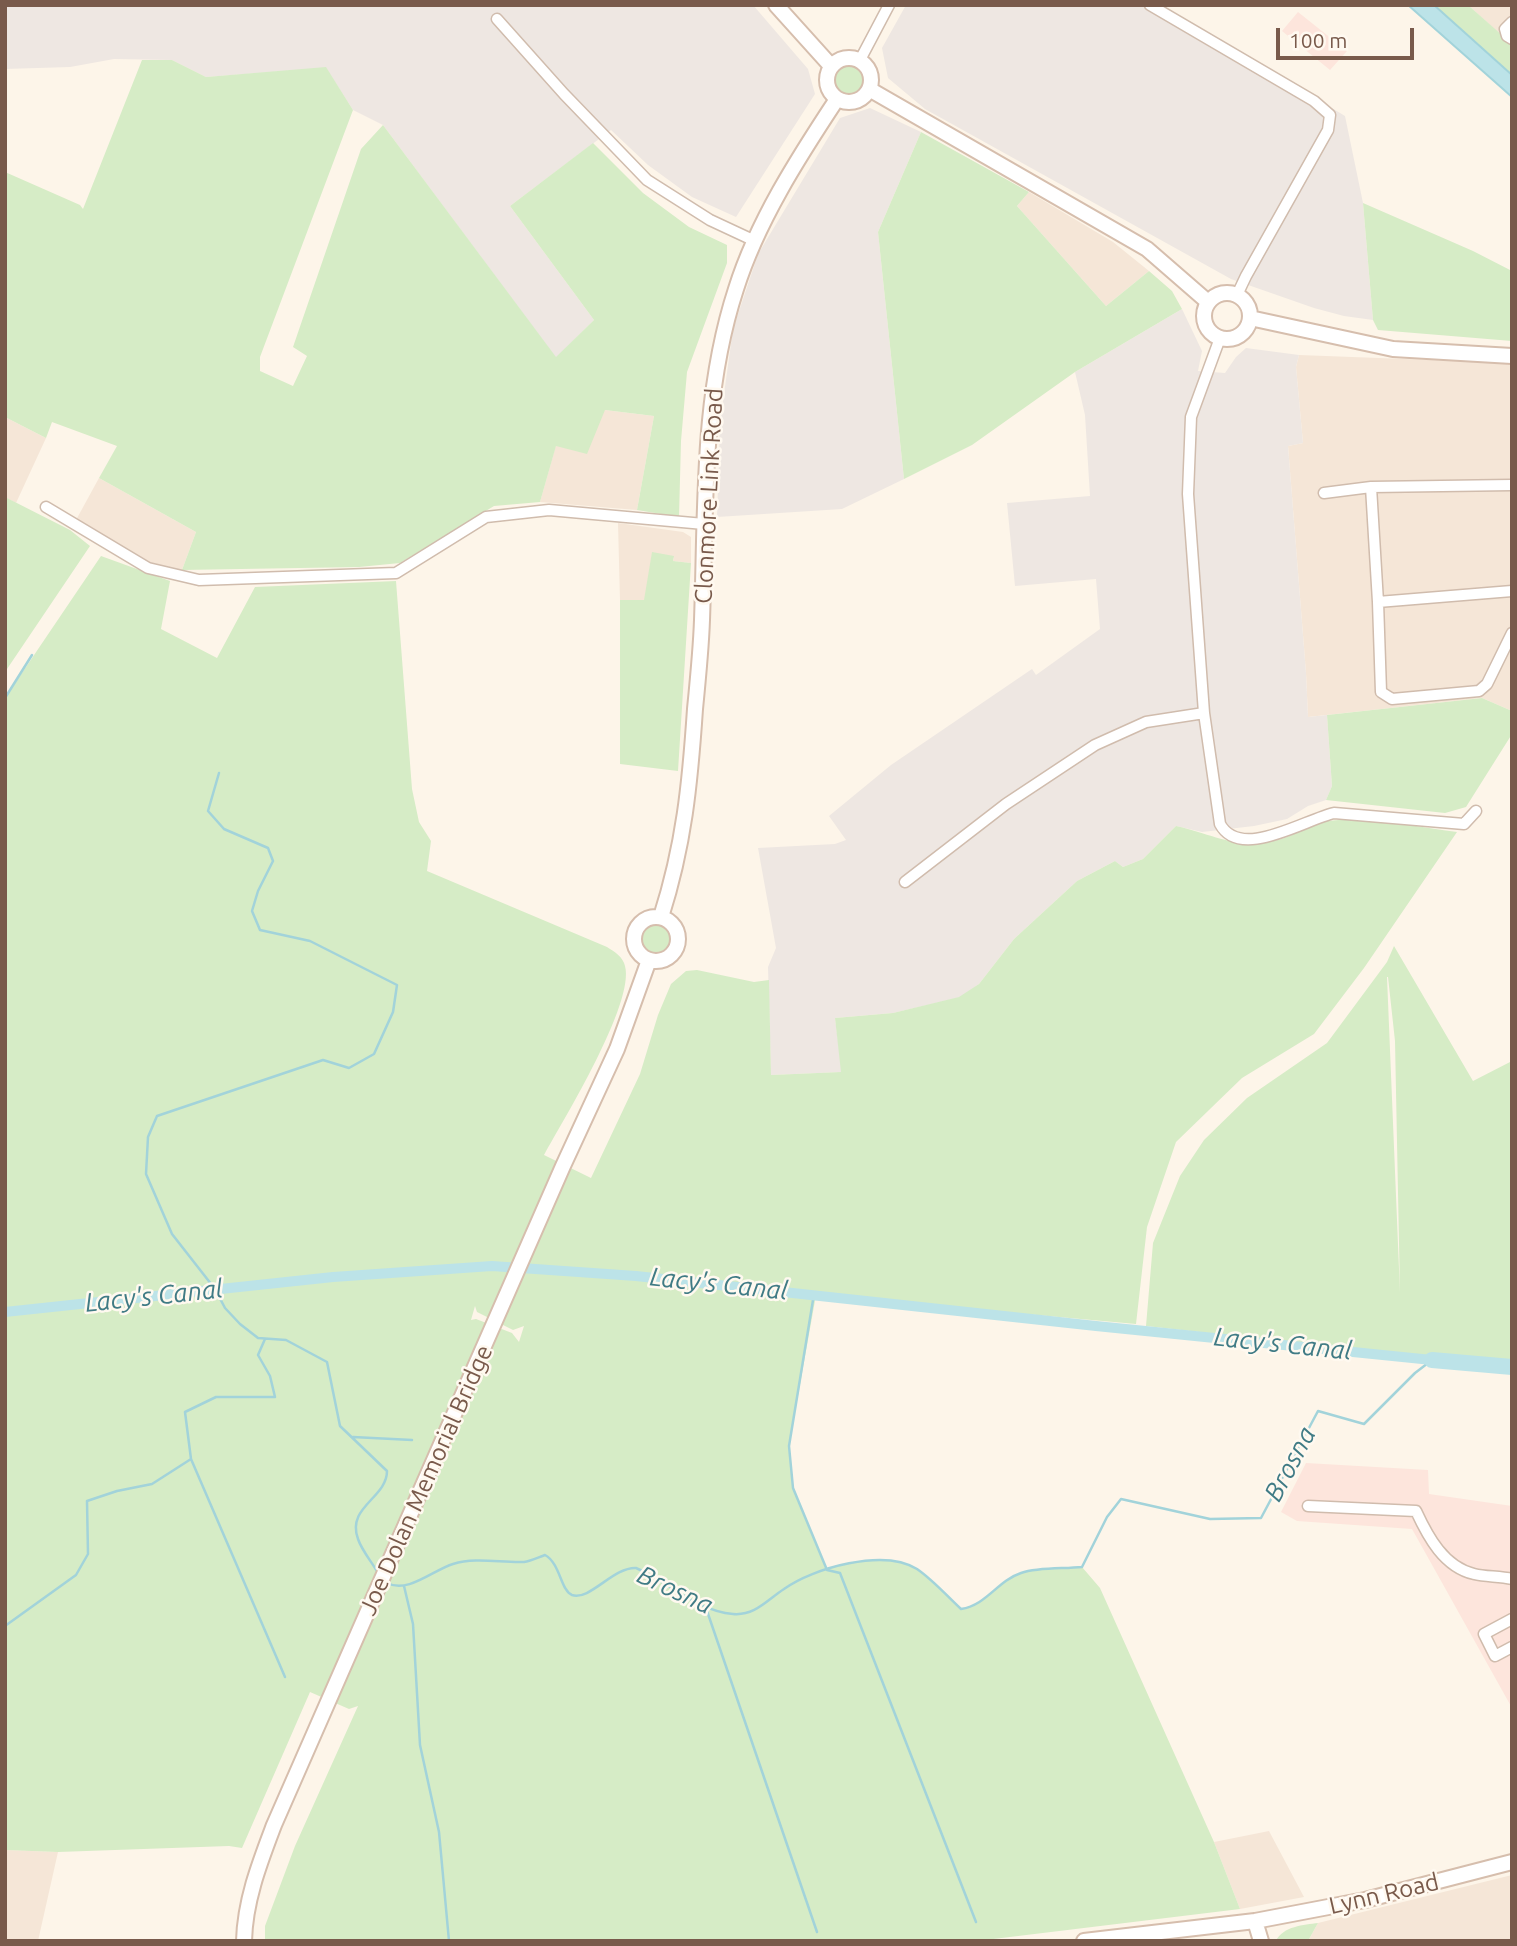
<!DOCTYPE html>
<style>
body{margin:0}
#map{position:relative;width:1517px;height:1946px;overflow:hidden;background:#fdf5e9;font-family:Ubuntu,sans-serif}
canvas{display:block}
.frame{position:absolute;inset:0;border:7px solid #795a4b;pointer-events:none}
.scale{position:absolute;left:1276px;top:28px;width:138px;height:32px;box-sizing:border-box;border:4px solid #795a4b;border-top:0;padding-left:9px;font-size:21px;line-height:24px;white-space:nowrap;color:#795a4b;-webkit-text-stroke:5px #fff9f0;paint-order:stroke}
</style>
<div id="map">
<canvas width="1517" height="1946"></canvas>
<div class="frame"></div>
<div class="scale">100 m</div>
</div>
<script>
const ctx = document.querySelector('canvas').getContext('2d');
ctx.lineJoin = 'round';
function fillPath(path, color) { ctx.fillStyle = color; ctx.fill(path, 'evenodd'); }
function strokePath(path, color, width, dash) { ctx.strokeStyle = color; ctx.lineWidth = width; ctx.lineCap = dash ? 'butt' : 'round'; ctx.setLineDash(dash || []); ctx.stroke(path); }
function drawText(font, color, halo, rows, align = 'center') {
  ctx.font = font + ' Ubuntu,sans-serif'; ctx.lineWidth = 5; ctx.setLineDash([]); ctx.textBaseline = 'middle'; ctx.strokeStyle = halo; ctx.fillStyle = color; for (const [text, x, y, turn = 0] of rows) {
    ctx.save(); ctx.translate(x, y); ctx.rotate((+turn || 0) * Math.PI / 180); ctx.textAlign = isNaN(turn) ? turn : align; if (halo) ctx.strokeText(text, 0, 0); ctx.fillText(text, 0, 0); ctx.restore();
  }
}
const residential = new Path2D(`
 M1468,5h44v40z
 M1029,192l84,50 36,29 -43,35 -89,-100z
 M1299,355l213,8v348l-30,-13 -174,19 -2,-44 -18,-227 15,-3 -7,-76z
 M605,410l49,6 -17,94 -97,-8 16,-57z
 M5,417l41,21 -30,65 -11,-6z
 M99,478l97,54 -14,38 -34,-8 -72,-42z
 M618,523l65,9 8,5v26l-18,-2 1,-4 -30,43h-24z
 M1269,1831l35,66 -64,12 -26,-67z
 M5,1850l53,2 -20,89h-33z
 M1512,1875v66h-204l10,-18z`);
const commercial = new Path2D(`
 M1298,12l49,39 -17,19 -48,-39z
 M1306,1463l122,7 1,24 83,12v202l-100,-179 -115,-8 -16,-9z`);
const industrial = new Path2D(`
 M5,5h748l55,64 7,25 -79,123 -44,-20 -44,-32 -37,-35 -101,76 84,114 -38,38 -173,-233 -30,-15 -27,-42 -120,9 -34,-17 -58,-1 -44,8 -65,2z
 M906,5h255l184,111 18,87 10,117 -29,-4 -30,-8 -83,-29 -306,-170 -37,-31 -6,-30z
 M870,108l51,24 -43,100 26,247 -62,30 -125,8 3,-94 13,-94 25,-75 82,-136z
 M1182,309l20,42 -4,20 27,2 11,-16 10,-9 53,7 -3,12 7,76 -15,3 18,227 2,44 19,-2 5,71 -6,14 -18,6 -21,13 -33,7 -52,6 -26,-6 -33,33 -20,8 -8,-6 -38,20 -63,58 -35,45 -17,13 -69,16 -58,5 7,54 -71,3 -3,-108 8,-19 -18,-100 77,-4 11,-4 -17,-24 62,-51 141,-96 4,6 64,-46 -4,-50 -81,7 -8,-83 83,-7 -5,-81 -10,-43z`);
const green = new Path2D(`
 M1434,5h34l44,39v31z
 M142,60h30l34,17 120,-10 27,43 -93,247v14l33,15 14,-30 -14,-9 68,-198 22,-24 173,232 38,-37 -84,-114 83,-63 50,50 46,34 38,18v18l-40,109 -6,69 -2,76 -42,-7 17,-94 -49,-6 -18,44 -31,-8 -16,56 -46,4 -94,57 -41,4 -177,3 14,-38 -97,-54 18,-32 -65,-24 -6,16 -41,-21v-245l75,33 3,4z
 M832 80a17 17 0 1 1 34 0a17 17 0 1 1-34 0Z
 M921,132l108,60 -12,14 89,100 43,-35 23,20 10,18 -107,63 -103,73 -68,34 -26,-247z
 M1363,203l110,48 39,20v70l-134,-11 -5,-10z
 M5,497l65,33 20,16 -85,126z
 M652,552l22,4 -1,5 18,2 -13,208 -58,-7v-164h24z
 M101,556l69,25 -9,48 56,29 38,-71 141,-6 16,208 7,33 12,19 -4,30 180,76c8,5 16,10 18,19 10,37 -61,153 -81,189l47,23 49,-104 18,-59 13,-31 15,-13 11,-1 57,12 15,-2 2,95 70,-3 -6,-54 58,-5 66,-16 20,-13 35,-45 63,-58 38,-20 8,6 20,-8 33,-33c44,10 65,27 111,11 12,-4 22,-14 34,-15 44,-7 92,5 136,10l-93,136 -50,66 -72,44 -66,64 -29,85 -11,97 -320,-29 -27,151 4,42 33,81c28,-7 65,-16 90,0 16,10 31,27 45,40 26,-4 36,-28 60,-36 18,-5 42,-4 61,-6l18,21 114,254 26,67 -263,32h-712v-15l30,-80 63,-140 -9,3 -39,-17 -68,156 -13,-2 -171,6 -53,-2v-1152zM475,1306l2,6 36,18 11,-4 -5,16 -7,-9 -36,-14 -5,1z
 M1482,698l30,13v23l-46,73 -21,6 -119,-13 6,-14 -5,-71z
 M640 938a15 15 0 1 1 30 0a15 15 0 1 1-30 0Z
 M1394,946l79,135 39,-20v306l-366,-41 7,-83 27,-67 24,-36 43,-42 80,-55 60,-81zM1388,977l7,64 5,252 -13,-316z
 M1318,1923l-10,18h-32c7,-15 28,-16 42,-18z`);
const water = new Path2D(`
 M1408,5h26l78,70v22z`);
const stream = new Path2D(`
 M5,698l27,-43
 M219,773l-11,38 16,18 44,19 5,13 -15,30 -6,20 8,19 50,11 87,44 -4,27 -19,42 -25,14 -26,-8 -166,56 -9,21 -2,37 26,60 43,55 10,19 15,16 18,14 28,2 41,22 13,64 47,45c0,27 -41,36 -29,68 4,12 14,23 20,34
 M814,1294l-25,152 4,42 34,82 13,3 136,349
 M353,1437l59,3
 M191,1459l94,218
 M387,1583c21,11 46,-13 66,-19 23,-7 48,-1 71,-2 7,-1 15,-5 21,-7 15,8 16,36 27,40 18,6 41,-28 64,-27 33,14 60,43 97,46 22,2 34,-14 51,-25 29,-21 100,-41 133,-20 16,11 30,27 44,40 26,-4 36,-28 60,-36 18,-6 42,-4 61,-6l25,-50 14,-18 89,20 51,-1 57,-107 46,13 51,-51 17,-13
 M404,1586l9,38 7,121 19,87 10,109
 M706,1608l111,324
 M5,1626l71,-51 12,-21 -1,-53 30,-10 35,-7 39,-25 -6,-47 31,-15h59l-5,-21 -12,-21 7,-16`);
const canal = new Path2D(`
 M5,1312l328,-35 159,-11 144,10 460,50 336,34`);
const river = new Path2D(`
 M1432,1360l80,7`);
const street = new Path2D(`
 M1150,5l164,96 16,14 -2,15 -82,146 -9,19
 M497,19l67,75 83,86 63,40 45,21
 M1512,22l-7,7 2,7 5,3
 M860,60l29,-55
 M1220,338l-29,79 -3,77 16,219 16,111c20,37 84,-4 114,-11l130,11 12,-13
 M1512,485l-141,2 7,115 3,90 11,7 87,-8 8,-7 25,-51
 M1324,493l47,-6
 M46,507l102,61 51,12 197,-7 90,-56 63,-7 155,14
 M1378,602l134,-11
 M905,882l101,-78 89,-59 51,-23 58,-9
 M1308,1506l108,5c12,26 28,56 58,63 12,3 25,2 38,5
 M1512,1619l-28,15 11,22 17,-9`);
const secondary = new Path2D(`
 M776,5l55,61
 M827 80a22 22 0 1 1 44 0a22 22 0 1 1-44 0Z
 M869,89l278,160 61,53
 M1204 316a23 23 0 1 1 46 0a23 23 0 1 1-46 0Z
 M1250,318l143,31 119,7
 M634 939a22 22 0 1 1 44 0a22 22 0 1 1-44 0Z
 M661,917c23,-72 29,-133 34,-208 3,-30 6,-60 7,-89 4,-111 -1,-224 34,-331 21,-67 62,-131 101,-190
 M1255,1921l6,20
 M244,1941c1,-41 16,-79 30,-116l289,-659 54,-117 32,-89
 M1084,1941l171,-20 110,-21 147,-38`);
const streetNames = [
 ["Clonmore Link Road",709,496,-87],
 ["Joe Dolan Memorial Bridge",426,1480,-66],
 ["Lynn Road",1384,1894,-13]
];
const waterNames = [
 ["Lacy's Canal",719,1284,6],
 ["Lacy's Canal",154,1296,-6],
 ["Lacy's Canal",1283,1344,6],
 ["Brosna",1290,1464,-62],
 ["Brosna",675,1590,25]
];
fillPath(residential, '#f5e6d7');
fillPath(commercial, '#fde5dc');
fillPath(industrial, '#eee7e2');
fillPath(green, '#d6ecc6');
fillPath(water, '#bce3e8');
strokePath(water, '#a2d3da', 2);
strokePath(stream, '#a2d3da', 2.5);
strokePath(canal, '#bce3e8', 10);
strokePath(river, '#bce3e8', 16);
strokePath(street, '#d0bcad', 13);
strokePath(secondary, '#d6bead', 18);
strokePath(street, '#fff', 10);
strokePath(secondary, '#fff', 14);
drawText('24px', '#795a4b', '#fff9f0', streetNames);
drawText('italic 26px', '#407b85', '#fff9f0', waterNames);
</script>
